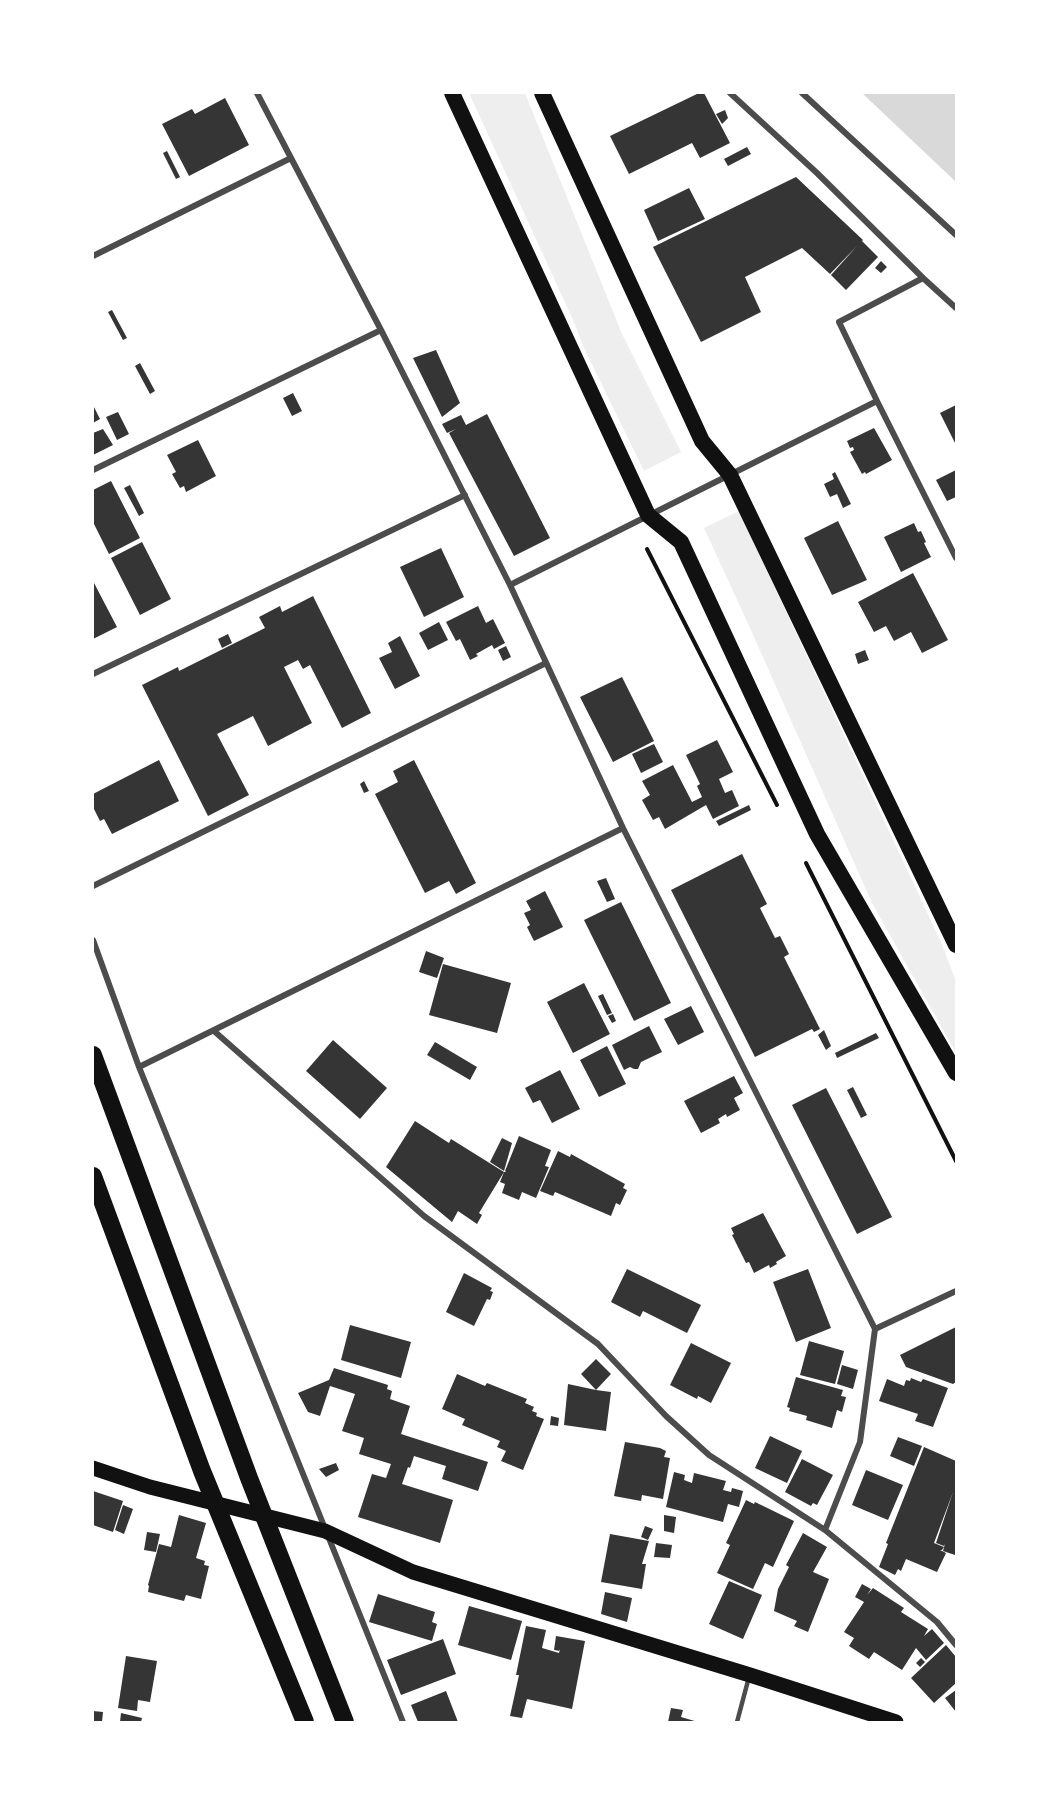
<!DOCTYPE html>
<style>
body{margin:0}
#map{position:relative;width:1049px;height:1815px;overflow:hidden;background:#fff;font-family:Manrope,sans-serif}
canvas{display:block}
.frame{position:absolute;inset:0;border:94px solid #fff;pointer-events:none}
</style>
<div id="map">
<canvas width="1049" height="1815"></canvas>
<div class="frame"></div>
</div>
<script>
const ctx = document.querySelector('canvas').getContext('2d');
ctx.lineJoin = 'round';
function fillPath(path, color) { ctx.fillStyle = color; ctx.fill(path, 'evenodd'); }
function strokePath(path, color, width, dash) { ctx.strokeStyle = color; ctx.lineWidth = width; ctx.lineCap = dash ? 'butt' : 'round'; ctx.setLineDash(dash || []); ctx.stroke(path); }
const green = new Path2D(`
 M469,93h56l97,241 59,118 -37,19 -61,-125 -9,-24z
 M739,511l202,431 15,39v72l-84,-150 -122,-275 -46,-100z`);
const water = new Path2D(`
 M862,93h94v89z`);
const building = new Path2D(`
 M699,93h5l26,50 -30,15 -8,-15 -63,31 -19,-38z
 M225,98l24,47 -60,31 -27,-52 30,-15 3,5z
 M725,110l3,8 -6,6 -6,-10z
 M747,147l4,7 -23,12 -4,-7z
 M167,151l13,26 -4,2 -13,-26z
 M796,177l67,63 -1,1 16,16 -32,33 -15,-15 26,-29 -27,28 -28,-26 -57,29 16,35 -60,30 -48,-95z
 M689,188l16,31 -47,22 -14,-31z
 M881,261l6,6 -6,6 -6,-5z
 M112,310l15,28 -4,2 -15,-28z
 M436,350l24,53 -18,14 -29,-59z
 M140,363l15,28 -5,3 -15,-28z
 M293,393l9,18 -10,5 -9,-18z
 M93,405l7,14 -7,4z
 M956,405v40l-16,-32z
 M118,412l11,22 -12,6 -11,-23z
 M487,414l63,124 -36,18 -65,-123 7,-4 -9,4 -5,-9 19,-9 5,10z
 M874,428l18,32 -26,14 -1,-2 -3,2 -12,-22 4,-2 -1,-3 -3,1 -3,-7z
 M103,429l10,16 -20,10v-22z
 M198,440l18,36 -30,16 -2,-6 -4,2 -8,-14 4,-2 -9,-17z
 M956,470v27l-9,4 -11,-21z
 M835,472l16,32 -8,4 -6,-14 -7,3 -6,-13 10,-5 -2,-5z
 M111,481l29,57 -31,16 -16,-32v-32z
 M130,485l14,28 -5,3 -15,-28z
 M838,521l29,59 -35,15 -28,-57z
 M914,523l4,9 3,-1 5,11 -2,1 7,14 -30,15 -17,-35z
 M142,542l29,57 -31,16 -29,-57z
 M441,548l23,49 -40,20 -24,-50z
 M913,573l35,67 -26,13 -11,-21 -17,9 -8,-15 -12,6 -16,-30z
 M93,581l24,46 -24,12z
 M313,596l58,117 -29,15 -32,-63 -7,4 -5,-9 -14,7 28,56 -44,23 -15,-30 -36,18 32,61 -41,21 -66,-131 36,-18 1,4 86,-43 -6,-11 21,-11 2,6z
 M478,606l8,17 7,-4 12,24 -11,6 -2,-4 -16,9 2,2 -8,4 -10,-21 -4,2 -10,-19z
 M439,622l9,18 -20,10 -9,-17z
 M228,634l4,9 -10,5 -4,-9z
 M400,636l20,40 -25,13 -16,-31 13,-6 -4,-9z
 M506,646l5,11 -8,4 -5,-11z
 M865,650l4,10 -11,4 -3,-10z
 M622,677l32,64 -41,21 -33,-65z
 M717,740l16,32 -14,7 6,14 7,-3 7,16 -26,13 -7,-14 -41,24 -6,-12 -6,3 -11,-20 8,-5 -8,-14 31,-16 19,37 10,-5 -5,-11 3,-2 -14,-29z
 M654,744l9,18 -22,11 -9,-19z
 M159,760l20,41 -67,33 -8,-15 -4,2 -7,-14v-13z
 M414,760l62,123 -20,11 -7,-13 -24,12 -50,-99 23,-12 -5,-11z
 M364,781l5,10 -5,2 -4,-9z
 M749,805l2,5 -32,16 -3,-5z
 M742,854l25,50 -7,4 15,30 5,-2 9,18 -5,3 36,72 -6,3 -2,-3 -57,28 -84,-167z
 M606,878l9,21 -8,3 -10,-21z
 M545,891l18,36 -29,14 -7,-14 3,-2 -6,-12 7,-3 -5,-9z
 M621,902l50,101 -37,18 -50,-101z
 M426,951l18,7 -7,20 -18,-6z
 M443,964l68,19 -14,50 -68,-18z
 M584,983l26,51 -37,19 -26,-51z
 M603,994l9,19 -5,2 -9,-19z
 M691,1006l13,26 -26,13 -14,-26z
 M613,1014l3,7 -4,2 -4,-7z
 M649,1026l13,26 -21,10 -3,7h-4l-4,-2 -6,3 -12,-25z
 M824,1030l7,16 -5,4 -8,-15z
 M876,1033l3,5 -42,20 -2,-5z
 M333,1040l54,48 -27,31 -54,-48z
 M435,1042l42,25 -7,13 -43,-25z
 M607,1046l19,38 -27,13 -19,-37z
 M560,1070l20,39 -28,14 -12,-23 -7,3 -8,-15z
 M734,1076l9,17 -9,5 6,12 -13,7 -1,-3 -8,5 2,4 -19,10 -17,-32z
 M853,1087l14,28 -6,3 -14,-28z
 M826,1088l66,129 -35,17 -65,-129z
 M415,1121l34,22 2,-4 53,33 -25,41 3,2 -5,9 -19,-13 -6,11 -66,-55z
 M519,1136l32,14 -6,16 4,1 -13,31 -14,-6 -3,8 -17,-7 3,-9 -5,-2 4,-10h2l-1,-1z
 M502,1138l10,5 -8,28 -14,-9z
 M558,1151l12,6 1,-3 54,30 -2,4 4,2 -7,15 -4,-2 -5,13 -56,-24 -2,4 -13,-5z
 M763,1213l23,43 -10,6 1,2 -7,4 -1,-3 -15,8 -5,-11 -3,1 -14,-28 2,-1 -3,-6z
 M627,1269l74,36 -14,28 -44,-22 -3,6 -29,-15z
 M808,1269l23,59 -35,14 -23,-60z
 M464,1273l28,15 -2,3 3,1 -3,8 -3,-1 -13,27 -28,-14z
 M350,1325l61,17 -10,36 -60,-18z
 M956,1327v55l-3,2 -47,-17 -6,-12z
 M809,1341l35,10 -9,33 -35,-9z
 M691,1343l40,20 -20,40 -13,-7 -1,3 -27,-14z
 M596,1359l15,15 -15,16 15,2 -5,39 -42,-6 4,-41 28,6 -15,-16z
 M842,1365l16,5 -5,19 -16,-5z
 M334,1368l54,17 -1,4 5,2 -2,8 20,7 -9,28 87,28 -10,29 -36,-12 4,-13 -32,-10 -4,12 -2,-1 -6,17 51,16 -13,43 -82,-26 14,-43 14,4 5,-14 -32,-10 5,-16 -22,-7 13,-37 -25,-8 -10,30 -12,-4 -10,-19 31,-13z
 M457,1374l28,12 2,-3 40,16 -2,4 9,4 -2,4 5,2 -1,3 8,3 -21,51 -22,-9 5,-10 -9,-4 3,-6 -38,-16 3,-6 -23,-10z
 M796,1377l47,13 -2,6 5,1 -4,15 -5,-2 -5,18 -26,-8 1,-4 -18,-5 1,-3 -3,-1z
 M911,1378l10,4 2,-3 25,9 -15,39 -18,-6 3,-7 -39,-13 8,-22 17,7 2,-6 4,1z
 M551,1416l8,2 -1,8 -8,-1z
 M770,1436l32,15 -15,32 -32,-15z
 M898,1437l24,9 -8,20 -24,-10z
 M625,1442l35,6 6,3 -2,6 6,1 -7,41 -21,-4 -1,6 -27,-5z
 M924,1447l32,14v90l-1,4 -12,-4 2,-7 -1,2 -8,-3 17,-51 -19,51 10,4 -2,3h-2l6,3 -9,19 -31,-13 -5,12 -3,-2 -3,6 -16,-8 9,-23 -2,-1z
 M802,1459l31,16 -16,30 -4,-2 -2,3 -26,-14z
 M336,1463l3,7 -13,7 -7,-8z
 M866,1470l37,15 -15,35 -36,-15z
 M674,1472l11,3 -1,5 8,3 2,-10 32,8 -3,9 8,2 1,-4 11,3 -4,16 -11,-3 -5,18 -57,-15z
 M93,1491l30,10 -10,31 -20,-7z
 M746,1500l8,4 1,-2 39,19 -21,46 -8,-4 -12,26 -36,-16 13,-28 -4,-2z
 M123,1505l10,4 -9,25 -9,-4z
 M179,1515l27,8 -10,35 9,3 -1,4 5,1 -8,33 -15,-4 -2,6 -36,-9 1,-6 -1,-1 11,-41 12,3z
 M664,1515l12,2 -2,16 -10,-2z
 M645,1526l8,3 -5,11 -7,-3z
 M147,1532l13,2 -4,18 -12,-2z
 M803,1533l24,14 -14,25 16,7 -21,53 -14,-6 3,-5 -23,-10 4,-22 11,-22 -3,-2z
 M610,1534l39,7 -7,23h4l-4,25 -41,-7z
 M656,1543l16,2 -2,13 -16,-1z
 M729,1581l33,14 -19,44 -34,-15z
 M862,1584l9,5 -4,6 6,-7 31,20 -3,4 27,17 -4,7 8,-7 12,14 -18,17 -10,-12 -14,22 -28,-18 -5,7 -20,-13 5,-8 -10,-6 20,-30 -9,-5z
 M605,1592l27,6 -5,24 -26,-8z
 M378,1594l57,18 -3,10 5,2 -5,17 -63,-19z
 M469,1606l53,15 -11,39 -53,-15z
 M526,1626l20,4 -4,18 17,5 -1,4 2,-8v2l-6,-1 2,-14 29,5 -13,68 -45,-10 -5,19 -12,-2 9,-41h-3z
 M443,1639l13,35 -55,21 -14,-35z
 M946,1645l10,12v26l-22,20 -23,-25z
 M126,1656l31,5 -7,41 -12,-2 -1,11 -19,-3z
 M921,1658l4,4 -5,5 -4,-4z
 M956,1690v22l-11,-14z
 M446,1691l12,31h-40l-7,-17z
 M671,1708l12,2 -2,7 17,5h-30z
 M93,1711l10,1 -1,10h-9z
 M121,1713l21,5 -1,4h-21z`);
const path = new Path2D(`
 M647,549l130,256
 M806,863l150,298`);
const service = new Path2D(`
 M737,1722l12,-45`);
const minor = new Path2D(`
 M257,93l124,237 129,255 113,243 252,501 -15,113 -35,88
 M730,93l87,80 106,105 33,30
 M802,93l154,142
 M93,256l198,-98
 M877,401l79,157
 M93,470l288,-140
 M510,585l367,-184 -38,-79 84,-44
 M93,674l372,-179
 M93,886l453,-223
 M93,940l46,127 264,655
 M214,1031l210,185 174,128 68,72 43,39 116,75 112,92 19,23
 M139,1067l484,-239
 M875,1329l81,-38`);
const primary = new Path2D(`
 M93,1468l57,19 175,44 88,41 337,103 146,47`);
const trunk = new Path2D(`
 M452,93l196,422 33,27 136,292 139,239
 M542,93l160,348 28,34 226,470`);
const motorway = new Path2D(`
 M93,1055l156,423 96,244
 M93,1176l109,295 103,251`);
fillPath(green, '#eee');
fillPath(water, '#d9d9d9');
fillPath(building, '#353535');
strokePath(path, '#111', 4);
strokePath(service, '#4c4c4c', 4.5);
strokePath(minor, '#4c4c4c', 6);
strokePath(primary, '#111', 15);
strokePath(trunk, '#111', 16);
strokePath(motorway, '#111', 18);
</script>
